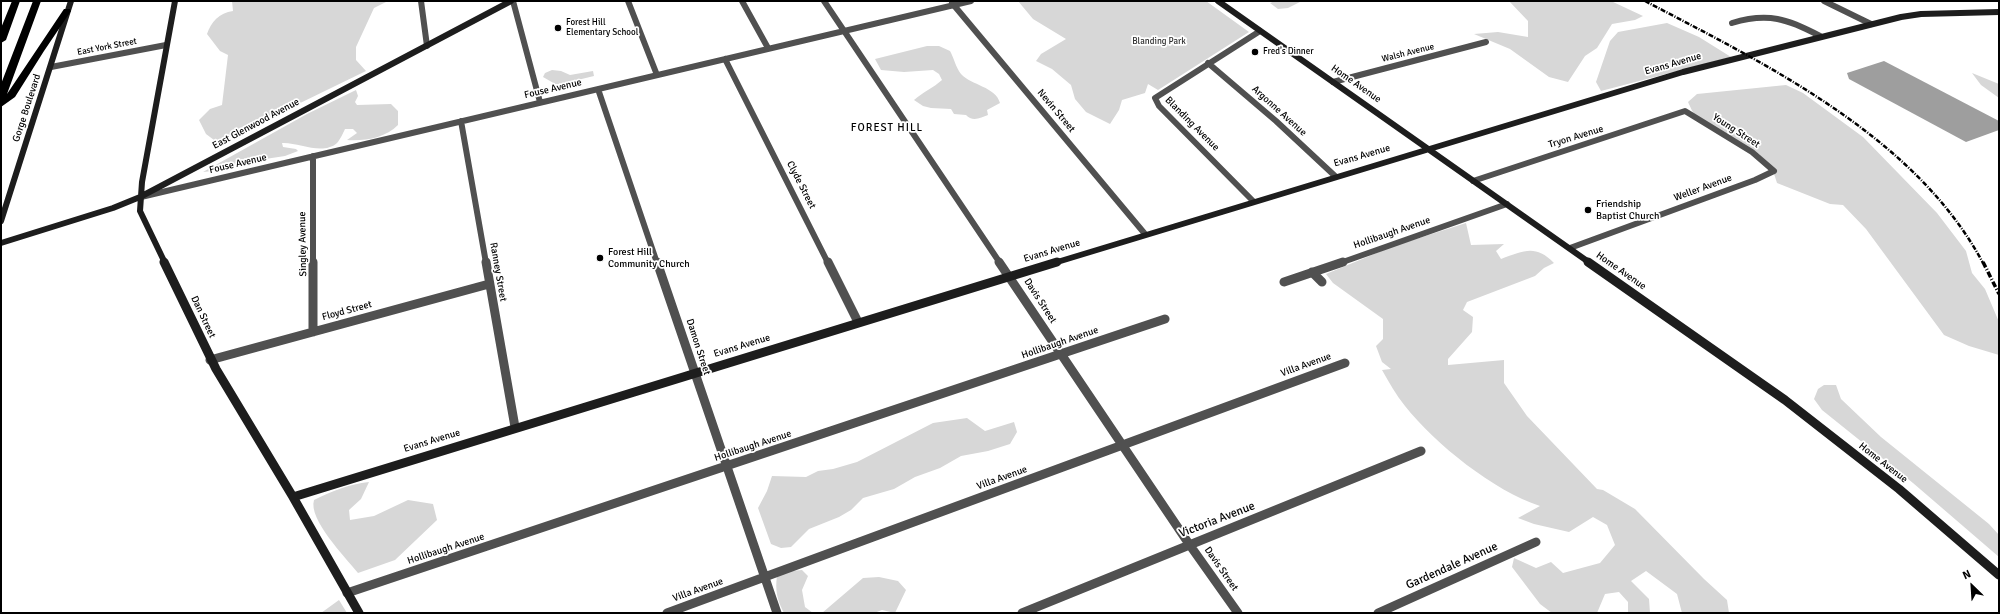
<!DOCTYPE html>
<style>
body{margin:0}
#map{position:relative;width:2000px;height:614px;overflow:hidden;background:#fff;font-family:Signika,sans-serif}
canvas{display:block}
.frame{position:absolute;inset:0;border:2px solid #000;pointer-events:none}
.north{position:absolute;left:1952px;top:566px;width:40px;height:40px;-webkit-text-stroke:3px #fff;paint-order:stroke;rotate:335deg;font-size:11px;font-weight:700;line-height:16px;text-align:center;color:#000}
.north::after{content:'';display:block;margin:auto;width:14px;height:18px;background:#000;clip-path:polygon(50% 0,100% 100%,50% 72%,0 100%)}
</style>
<div id="map">
<canvas width="2000" height="614"></canvas>
<div class="frame"></div>
<div class="north">N</div>
</div>
<script>
const ctx = document.querySelector('canvas').getContext('2d');
ctx.lineJoin = 'round';
function fillPath(path, color) { ctx.fillStyle = color; ctx.fill(path, 'evenodd'); }
function strokePath(path, color, width, dash) { ctx.strokeStyle = color; ctx.lineWidth = width; ctx.lineCap = dash ? 'butt' : 'round'; ctx.setLineDash(dash || []); ctx.stroke(path); }
function drawText(font, color, halo, rows, align = 'center') {
  ctx.font = font + ' Signika,sans-serif'; ctx.lineWidth = 3.5; ctx.setLineDash([]); ctx.textBaseline = 'middle'; ctx.strokeStyle = halo; ctx.fillStyle = color; for (const [text, x, y, turn = 0] of rows) {
    ctx.save(); ctx.translate(x, y); ctx.rotate((+turn || 0) * Math.PI / 180); ctx.textAlign = isNaN(turn) ? turn : align; if (halo) ctx.strokeText(text, 0, 0); ctx.fillText(text, 0, 0); ctx.restore();
  }
}
const green = new Path2D(`
 M232,1h156l-14,7 -18,39v13l10,11 -148,72 -12,-9 -7,-14 11,-11 12,-4 6,-50 -8,-4 -13,-17c4,-12 12,-21 26,-23z
 M1018,1h188l43,31 -91,58 -10,-6 -3,9 -23,7 -3,10 -9,14 -24,-12 -11,-13 -4,-14 -19,-16 -16,-8 5,-7 25,-15 -33,-20z
 M1275,1h27l-14,7 -10,1 -8,-6z
 M1509,1h102l32,15 -8,4 -23,4 -15,24 -12,8 -17,26 -19,-5 -39,-28 -36,-15 24,-2 30,5v-16z
 M1667,23l32,14 32,20 -130,34 -5,-9 14,-41 8,-9z
 M927,46h12l11,5c4,7 6,17 11,23 10,11 35,13 39,29l-13,7 1,5c-7,3 -16,7 -22,0l-12,-1 -3,-5 -20,-1 -8,-2 -9,-6c9,-8 19,-12 28,-20l-3,-6 -6,-4 -29,2 -23,-2 -6,-11z
 M552,70l9,1 9,4 23,-4 1,5 -37,9 -14,-8 2,-4z
 M1972,73l27,11v14l-18,-13z
 M1786,85l17,8 60,44 74,76 29,38 6,22 13,16 14,33v33l-30,-9 -25,-11 -78,-106 -23,-24 -13,-1 -53,-21c-9,-38 -52,-45 -80,-66 -4,-3 -7,-11 -9,-15l9,-8 10,-1z
 M356,90l2,6 -3,6 2,3 34,-1 7,7v14c-13,13 -32,16 -51,15l10,-7 -4,-4h-8c-2,4 -5,11 -8,14 -15,13 -38,-1 -55,0l1,4 13,2 2,2 -13,5 -46,7 -17,7 -19,2 104,-58z
 M1466,223l5,22 33,-1 -8,7 5,8c23,-8 34,-15 53,4l-10,5 -9,8 -68,26 -4,8 10,7 -1,15 -24,27v6l56,-5v23l23,33 70,73 6,1 32,19 69,70 23,21 2,13h-47l-5,-19 -31,-23 -15,10 18,18 1,14h-22v-11l-9,-10 -14,2 -8,19h-45l-12,-9 -28,-37 2,-9 22,10 15,-6 12,11 37,-10 15,-18 -8,-20 -14,-8 -24,15 -35,-8 -16,-6 22,-12c-46,-15 -105,-62 -135,-100 -9,-11 -16,-24 -23,-36l9,-1 -9,-7 -6,-16 7,-7v-20l-50,-36 -7,-9 65,-27z
 M1824,385h12l5,14 40,38 108,87 10,11v22l-86,-74 -91,-73 -8,-11 4,-10z
 M967,418l18,13 29,-9 3,10 -7,12 -22,7 -27,5 -21,12 -25,9 -21,12 -31,9 -12,12 -12,7 -30,12 -18,18 -10,1 -10,-4 -13,-36 9,-17 5,-15 34,1 12,-6 15,-2 24,-7 76,-39z
 M369,482l-8,17 -12,11 1,10 24,-4 34,-16 25,4 4,16 -42,40 -37,13c-13,-16 -50,-54 -44,-73 18,-9 35,-16 55,-18z
 M802,570l6,6 -6,14 3,17 8,6h-29c-7,-13 -9,-23 -7,-37l14,-5z
 M879,577l19,4 8,9 -11,23 -13,-3 -8,3h-52l41,-35z
 M339,600l8,13h-26z`);
const water = new Path2D(`
 M1884,61l115,60v9l-33,12 -117,-63 -2,-6z`);
const streetFar1 = new Path2D(`
 M421,1l6,45
 M513,1l27,101
 M628,1l29,74
 M742,1l26,47
 M824,1l176,262
 M1824,1l47,23
 M952,3l193,231
 M1732,23c36,-11 56,-4 88,13
 M725,59l103,204
 M1208,63l68,58 59,55
 M51,67l115,-22
 M1333,82l153,-40
 M598,89l59,174
 M461,121l25,142
 M313,156v107
 M1473,181l212,-70 67,41 22,19 -19,9 -185,68
 M141,197l830,-196
 M1253,201l-94,-95 -4,-8 105,-67
 M1340,263l167,-59`);
const street = new Path2D(`
 M313,262v70
 M486,262l29,165
 M657,262l120,351
 M828,262l30,60
 M999,262l190,282 49,69
 M1312,272l10,10
 M1284,282l59,-20
 M210,360l279,-76
 M347,593l818,-274
 M667,613l678,-250
 M1022,613l399,-162
 M1378,613l158,-71`);
const secondaryFar1 = new Path2D(`
 M1218,1l372,262
 M1,221l70,-220
 M1,243l112,-35 27,-11 371,-196
 M165,263l-25,-52 2,-29 33,-181
 M1054,263l629,-191 218,-55 20,-3 78,-2`);
const secondary = new Path2D(`
 M164,262l52,107 77,128 66,116
 M1588,262l197,138 114,89 100,86
 M293,497l764,-235`);
const highway = new Path2D(`
 M12,1h8l-14,39 -5,3v-15z
 M33,1h8l-34,93 57,-85h6l1,2 -27,40 -29,46 -14,10v-23z`);
const railFar1 = new Path2D(`
 M1645,1c122,64 270,135 338,262`);
const rail = new Path2D(`
 M1983,262l16,32`);
const markers = [
 [558,28,4,"#000"],
 [1255,52,4,"#000"],
 [1588,210,4,"#000"],
 [600,258,4,"#000"]
];
const farPoinames = [
 ["Forest Hill",566,23],
 ["Elementary School",566,33],
 ["Fred's Dinner",1263,52]
];
const farParknames = [
 ["Blanding Park",1159,42]
];
const farStreetnames = [
 ["East York Street",107,47,-11],
 ["Walsh Avenue",1408,53,-14]
];
const streetNames = [
 ["Evans Avenue",1673,64,-16],
 ["Home Avenue",1356,84,35],
 ["Fouse Avenue",553,89,-13],
 ["Gorge Boulevard",27,108,-72],
 ["Nevin Street",1056,111,50],
 ["Argonne Avenue",1279,111,42],
 ["East Glenwood Avenue",256,124,-28],
 ["Blanding Avenue",1192,124,45],
 ["Young Street",1736,131,33],
 ["Tryon Avenue",1576,137,-17],
 ["Evans Avenue",1362,156,-16],
 ["Fouse Avenue",238,164,-13],
 ["Clyde Street",801,185,63],
 ["Weller Avenue",1703,188,-20],
 ["Hollibaugh Avenue",1392,233,-19],
 ["Singley Avenue",303,244,-91],
 ["Evans Avenue",1052,251,-17],
 ["Home Avenue",1621,271,35],
 ["Ranney Street",498,272,80],
 ["Davis Street",1040,301,57],
 ["Floyd Street",347,311,-15],
 ["Dan Street",203,317,65],
 ["Hollibaugh Avenue",1060,343,-19],
 ["Evans Avenue",742,346,-17],
 ["Damon Street",698,347,72],
 ["Villa Avenue",1306,365,-20],
 ["Evans Avenue",432,441,-17],
 ["Hollibaugh Avenue",753,446,-18],
 ["Home Avenue",1883,463,38],
 ["Villa Avenue",1002,478,-20],
 ["Hollibaugh Avenue",446,549,-18],
 ["Davis Street",1221,569,55],
 ["Villa Avenue",698,590,-20]
];
const poiNames = [
 ["Friendship",1596,204],
 ["Baptist Church",1596,216],
 ["Forest Hill",608,252],
 ["Community Church",608,264]
];
const neighbourhoodNames = [
 ["FOREST HILL",887,128]
];
const nearStreetnames = [
 ["Victoria Avenue",1217,520,-21],
 ["Gardendale Avenue",1452,566,-24]
];
fillPath(green, '#d7d7d7');
fillPath(water, '#9e9e9e');
strokePath(streetFar1, '#505050', 6);
strokePath(street, '#505050', 9);
strokePath(secondaryFar1, '#1d1d1d', 6);
strokePath(secondary, '#1d1d1d', 9);
fillPath(highway, '#000');
strokePath(railFar1, '#000', 2.5, [5, 1.5, 1, 1.5]);
strokePath(rail, '#000', 3.5, [6, 2, 1, 2]);
for (const [x, y, r, color] of markers) { const dot = new Path2D(); dot.arc(x, y, r, 0, 2 * Math.PI); ctx.fillStyle = color; ctx.fill(dot); strokePath(dot, '#fff', 1.5); }
drawText('9px', '#000', '#fff', farPoinames, 'left');
drawText('9px', '#2e2e2e', '#fff', farParknames);
drawText('9px', '#000', '#fff', farStreetnames);
drawText('10px', '#000', '#fff', streetNames);
drawText('10px', '#000', '#fff', poiNames, 'left');
ctx.letterSpacing = '1px';
drawText('11px', '#000', '#fff', neighbourhoodNames);
ctx.letterSpacing = '0px';
drawText('12px', '#000', '#fff', nearStreetnames);
</script>
